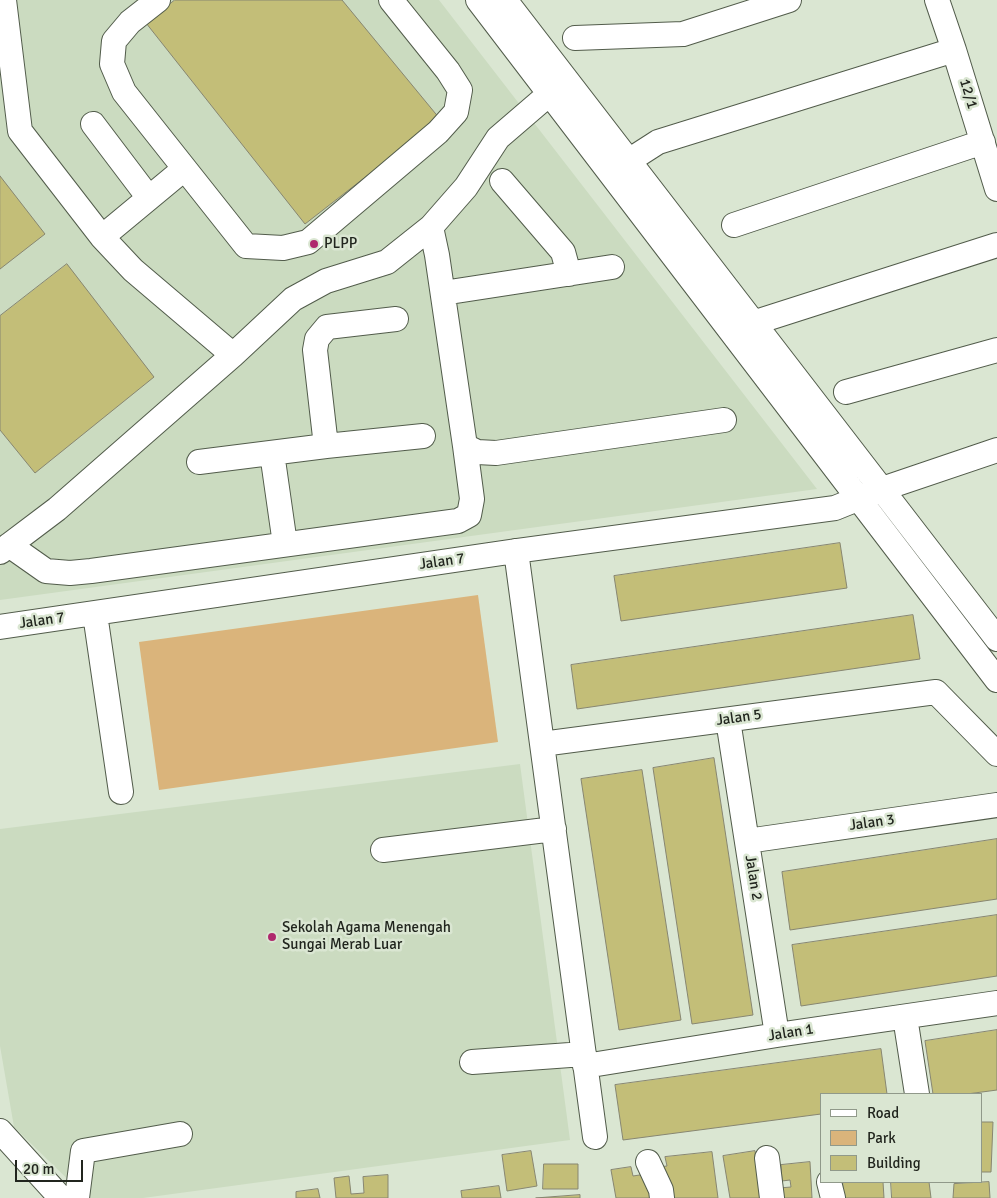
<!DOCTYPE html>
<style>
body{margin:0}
#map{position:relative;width:997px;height:1198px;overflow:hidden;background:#dae6d2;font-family:Signika,sans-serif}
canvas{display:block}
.legend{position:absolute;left:820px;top:1093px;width:162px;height:90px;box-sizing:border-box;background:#dae6d2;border:1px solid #90998a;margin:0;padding:6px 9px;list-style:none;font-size:15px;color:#21251e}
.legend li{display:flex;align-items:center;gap:10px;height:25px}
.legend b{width:25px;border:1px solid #90998a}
.scale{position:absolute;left:15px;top:1160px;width:68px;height:22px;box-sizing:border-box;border:2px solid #21251e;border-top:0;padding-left:6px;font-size:15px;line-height:18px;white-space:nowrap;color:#21251e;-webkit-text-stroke:4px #dae6d2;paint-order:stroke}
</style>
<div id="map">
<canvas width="997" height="1198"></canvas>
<ul class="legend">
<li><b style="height:6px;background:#fff"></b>Road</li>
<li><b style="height:14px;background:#dab47b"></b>Park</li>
<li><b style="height:14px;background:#c3be78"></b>Building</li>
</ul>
<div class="scale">20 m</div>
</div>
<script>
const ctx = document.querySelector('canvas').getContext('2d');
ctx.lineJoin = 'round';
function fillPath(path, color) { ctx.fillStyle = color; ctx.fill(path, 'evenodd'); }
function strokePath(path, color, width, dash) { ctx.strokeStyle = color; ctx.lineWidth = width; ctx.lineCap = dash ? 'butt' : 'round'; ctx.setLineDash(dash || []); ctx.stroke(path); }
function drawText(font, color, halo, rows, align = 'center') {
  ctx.font = font + ' Signika,sans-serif'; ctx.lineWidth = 5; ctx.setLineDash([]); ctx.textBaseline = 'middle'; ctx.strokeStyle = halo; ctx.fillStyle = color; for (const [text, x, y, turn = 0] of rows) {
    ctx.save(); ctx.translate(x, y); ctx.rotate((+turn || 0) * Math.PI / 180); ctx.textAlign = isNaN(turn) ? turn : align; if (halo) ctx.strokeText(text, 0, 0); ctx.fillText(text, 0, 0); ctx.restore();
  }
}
const built = new Path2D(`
 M0,0h439l378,489 -817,111z
 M520,764l50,376 -427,58h-56l-73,-71 -14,-81v-217z`);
const green = new Path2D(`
 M478,595l20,147 -339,48 -20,-148z`);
const building = new Path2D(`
 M175,0h167l98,119 -135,105 -159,-201z
 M0,176l45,58 -45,35z
 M67,264l87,113 -119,96 -35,-43v-114z
 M840,543l7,45 -226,33 -7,-45z
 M913,615l7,44 -343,50 -6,-44z
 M714,758l39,257 -61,9 -39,-256z
 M642,770l39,250 -62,10 -38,-251z
 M997,839v60l-207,31 -8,-58z
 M997,915v61l-196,30 -9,-61z
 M997,1030v60l-30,4h-34l-8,-53z
 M881,1049l6,45h-66v20l-198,26 -8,-55z
 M981,1122h12l-2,50h-10z
 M531,1151l6,35 -30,5 -5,-36z
 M755,1151l8,47h-33l-7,-42z
 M712,1152l6,46h-51l-9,-31 9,-1 -2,-9z
 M810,1162l2,36h-32l-1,-10 12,-1 -1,-7 -8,1 -1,-16z
 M544,1164h34v25h-35z
 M631,1167l2,9 13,-2 9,24h-39l-5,-28z
 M388,1175v23h-52l-2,-20 15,-2 2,18 13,-1 -1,-16z
 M843,1182h40l1,16h-40z
 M891,1182h38l2,16h-39z
 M989,1182l1,16h-37l1,-14z
 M499,1186l2,12h-39l-1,-7z
 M318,1189l2,9h-24v-6z
 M580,1195v3h-44z`);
const minor = new Path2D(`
 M4,0l16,131 82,106 31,33 100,85
 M158,0l-28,22 -16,19 -2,23 12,28 122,154 37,2 25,-6 130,-110 18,-20 4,-22 -12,-19 -57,-71
 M478,0l519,680
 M505,0l492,639
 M937,0l17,50 43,139
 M575,38l108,-4 106,-34
 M93,124l56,74
 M616,169l42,-27 296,-92
 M502,181l61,71 6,22
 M734,225l249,-83
 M431,227l6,28 28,191 12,6 19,1 228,-33
 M102,237l82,-68
 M443,293l169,-26
 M396,319l-69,8 -10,12 -2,11 11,96 97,-10
 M753,323l244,-78
 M846,392l151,-42
 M272,453l13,91
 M199,462l127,-16
 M9,545l37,26 24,2 21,-2 367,-50 11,-6 3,-16 -7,-53
 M516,551l79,586
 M0,552l57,-43 176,-154 60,-56 33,-18 61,-19 44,-35 35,-40 32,-49 64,-55
 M95,614l26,178
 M0,627l516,-76 319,-43 47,-19 115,-39
 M728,720l49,315
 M542,744l394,-52 61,62
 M747,841l250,-36
 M383,850l171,-21
 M905,1017l12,77
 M472,1062l112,-8
 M585,1066l192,-31 220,-32
 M0,1131l61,67
 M767,1158l5,40
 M648,1162l13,28 1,8
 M829,1182l4,16
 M77,1198l6,-47 97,-17`);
const markers = [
 [314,244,5,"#af286d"],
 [272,937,5,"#af286d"]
];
const streetNames = [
 ["12/1",968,94,73],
 ["Jalan 7",442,562,-8],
 ["Jalan 7",42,621,-8],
 ["Jalan 5",739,718,-8],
 ["Jalan 3",872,823,-8],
 ["Jalan 2",753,878,81],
 ["Jalan 1",791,1033,-9]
];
const poiNames = [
 ["PLPP",324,244],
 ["Sekolah Agama Menengah",282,928],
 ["Sungai Merab Luar",282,945]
];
fillPath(built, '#cbdbc0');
fillPath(green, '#dab47b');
fillPath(building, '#c3be78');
strokePath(building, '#878671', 1);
strokePath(minor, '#525c4b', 26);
strokePath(minor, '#fff', 24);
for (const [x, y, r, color] of markers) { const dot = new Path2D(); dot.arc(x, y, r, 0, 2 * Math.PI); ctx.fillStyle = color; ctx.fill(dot); strokePath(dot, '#dae6d2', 2); }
drawText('15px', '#21251e', '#dae6d2', streetNames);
drawText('15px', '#21251e', '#dae6d2', poiNames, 'left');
</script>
